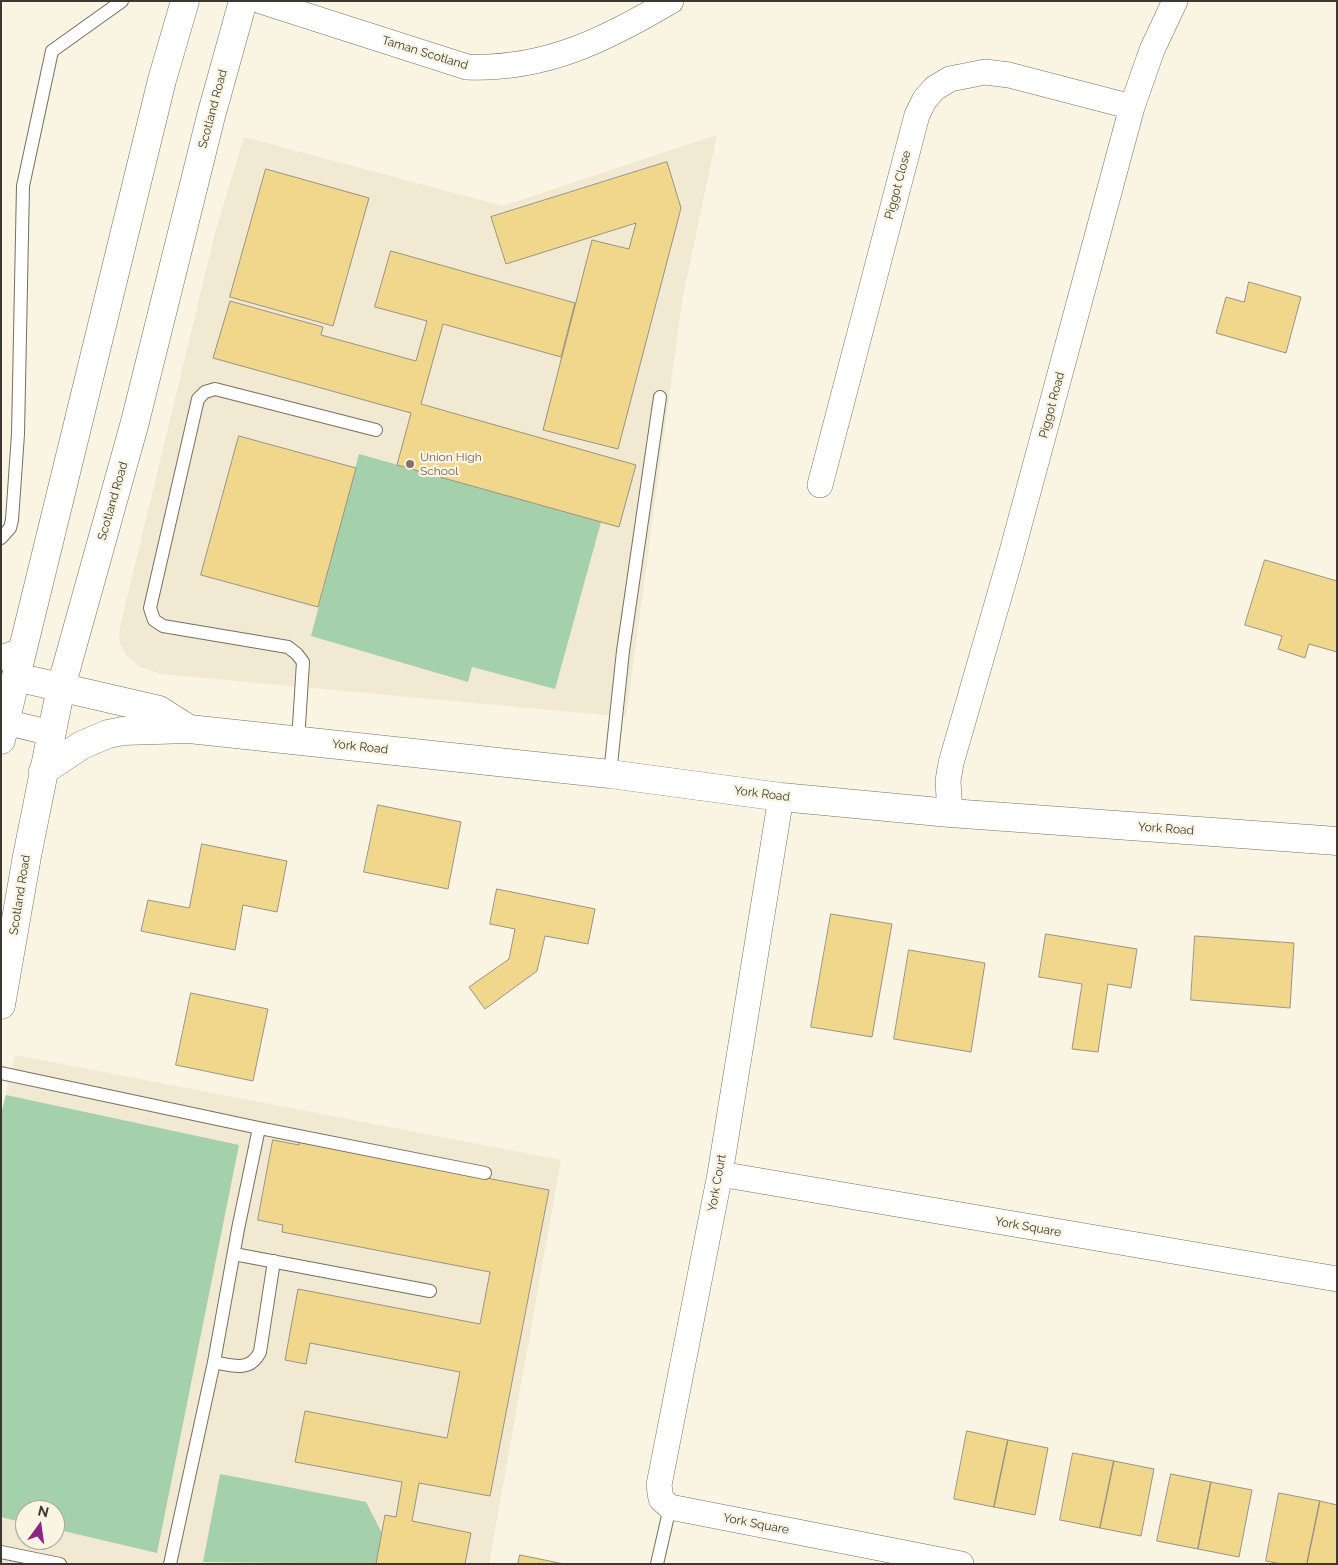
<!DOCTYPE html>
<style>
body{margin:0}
#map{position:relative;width:1338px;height:1565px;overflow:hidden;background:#faf4e2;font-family:Raleway,sans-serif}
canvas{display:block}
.frame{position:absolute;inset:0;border:2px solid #3a3831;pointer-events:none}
.north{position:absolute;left:15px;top:1500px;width:50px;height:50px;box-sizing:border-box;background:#faf4e2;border:1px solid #ada99b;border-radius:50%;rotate:14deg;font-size:14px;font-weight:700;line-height:20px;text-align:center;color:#3a3831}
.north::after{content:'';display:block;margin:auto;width:18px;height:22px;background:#8b2389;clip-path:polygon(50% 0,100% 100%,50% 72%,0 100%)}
</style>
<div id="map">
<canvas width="1338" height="1565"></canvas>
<div class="frame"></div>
<div class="north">N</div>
</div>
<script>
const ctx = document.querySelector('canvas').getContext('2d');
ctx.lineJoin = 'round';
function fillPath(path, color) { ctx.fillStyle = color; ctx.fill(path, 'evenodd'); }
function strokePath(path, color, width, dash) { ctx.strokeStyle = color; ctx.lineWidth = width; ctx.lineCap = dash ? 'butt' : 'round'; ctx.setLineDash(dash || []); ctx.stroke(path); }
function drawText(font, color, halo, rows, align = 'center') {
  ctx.font = font + ' Raleway,sans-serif'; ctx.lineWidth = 4.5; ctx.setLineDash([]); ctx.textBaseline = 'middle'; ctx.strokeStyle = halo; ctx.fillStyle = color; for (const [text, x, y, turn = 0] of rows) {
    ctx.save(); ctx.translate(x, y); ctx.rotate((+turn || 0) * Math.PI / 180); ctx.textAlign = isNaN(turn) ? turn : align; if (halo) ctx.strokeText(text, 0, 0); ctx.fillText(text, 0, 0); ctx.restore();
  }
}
const built = new Path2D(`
 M717,135l-35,166 -56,416 -465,-43 -21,-7 -13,-11 -8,-14 1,-15 95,-394 29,-96 259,69z
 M15,1055l546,105 -72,404h-488v-450zM25,1510h30v30h-30z`);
const green = new Path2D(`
 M359,454l242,68 -46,167 -83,-22 -4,15 -157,-46z
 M6,1095l233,50 -82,408 -102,-24v-19h-30v13l-24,-6v-403z
 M220,1474l146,28 19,37 -4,25 -178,-2z`);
const building = new Path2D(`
 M667,162l14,46 -63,241 -75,-19 49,-190 37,9 7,-26 -130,41 -15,-47z
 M266,169l103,29 -36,128 -103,-29z
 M391,251l184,52 -14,54 -118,-33 -22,80 215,61 -17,62 -222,-62 14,-52 -198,-55 17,-57 93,26 -2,8 95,26 11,-40 -52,-14z
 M1249,282l52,15 -15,56 -70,-20 10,-36 18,5z
 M239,436l117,32 -38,139 -117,-32z
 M1265,560l72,21v71l-28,-8 -4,14 -27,-9 4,-13 -37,-11z
 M378,805l83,17 -13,67 -84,-17z
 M202,844l85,17 -10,51 -34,-7 -8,45 -94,-19 7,-31 41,8z
 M497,889l98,20 -7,35 -43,-8 -8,35 -52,38 -16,-22 40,-28 6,-30 -25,-5z
 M831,914l61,10 -20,113 -61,-10z
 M1046,934l91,15 -6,39 -23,-4 -10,68 -26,-3 10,-65 -43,-7z
 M1195,936l99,7 -4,65 -99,-8z
 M909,950l76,13 -14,89 -77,-13z
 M191,993l77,16 -15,72 -77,-16z
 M273,1140l26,5v-3l250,48 -59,306 -71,-13 -7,38 59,12 -6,31h-89l9,-49 11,2 6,-35 -107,-20 10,-51 142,27 13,-66 -150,-29 -4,21 -21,-4 13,-71 182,35 10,-52 -208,-40 1,-7 -25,-5z
 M967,1431l41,9 -14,67 -40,-8z
 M1008,1440l40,8 -13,67 -41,-8z
 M1073,1453l41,8 -14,67 -40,-8z
 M1114,1461l40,8 -13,67 -41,-8z
 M1171,1474l40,8 -13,67 -41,-8z
 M1211,1482l41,8 -13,67 -41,-8z
 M1279,1493l41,8 -13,63h-25l-16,-3z
 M1320,1501l17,4v59h-30z
 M520,1555l44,9h-46z`);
const service = new Path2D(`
 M1,538l9,-10 2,-8 6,-86 5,-248 29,-135 70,-50
 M298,741l5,-79 -6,-8 -9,-7 -125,-21 -9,-6 -4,-12 48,-209 7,-7 10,-3 161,41
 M610,774l13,-123 37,-254
 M1,1073l258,55 226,45
 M234,1254l196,37
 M214,1362c19,4 36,10 46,-10l14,-91
 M1,1552l59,12
 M170,1564l44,-202 24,-133 21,-101
 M657,1564l13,-57`);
const minor = new Path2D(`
 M261,1l206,66c78,3 138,-27 204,-66
 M820,485l97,-370 8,-16 10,-11 15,-9 35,-7 24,3 123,32
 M1,658l22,-8
 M1,721l50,12
 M781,797l-61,377 -61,311 2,14 9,8 291,57
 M950,813l-2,-32 3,-18 59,-204 122,-452 20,-57 23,-49
 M720,1174l617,105`);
const tertiary = new Path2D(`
 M16,677l143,33 30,19
 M43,771l39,-26 26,-11 15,-3 66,-2 421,45 171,23 169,16 387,28`);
const primary = new Path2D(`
 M16,677l146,-597 23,-79
 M61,687l74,-265 76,-306 32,-115`);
const trunk = new Path2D(`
 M1,740l15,-63
 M1,1005l26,-149 34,-169`);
const markers = [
 [410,464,5,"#8d6e63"]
];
const streetNames = [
 ["Taman Scotland",425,53,17],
 ["Scotland Road",213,109,-75],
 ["Piggot Close",898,185,-75],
 ["Piggot Road",1052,405,-75],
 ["Scotland Road",113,501,-74],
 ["York Road",360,747,6],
 ["York Road",762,794,7],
 ["York Road",1166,829,4],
 ["Scotland Road",20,895,-81],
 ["York Court",717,1183,-80],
 ["York Square",1028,1227,10],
 ["York Square",756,1524,11]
];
const educationNames = [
 ["Union High",420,457],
 ["School",420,471]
];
fillPath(built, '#f1e9d1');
fillPath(green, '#a5d0ac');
fillPath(building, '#f0d78c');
strokePath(building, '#999484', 1);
strokePath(service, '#757060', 14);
strokePath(minor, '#757060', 26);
strokePath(tertiary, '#757060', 29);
strokePath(primary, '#757060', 29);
strokePath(trunk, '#757060', 29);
strokePath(service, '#fff', 12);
strokePath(minor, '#fff', 25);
strokePath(tertiary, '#fff', 28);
strokePath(primary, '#fff', 28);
strokePath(trunk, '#fff', 28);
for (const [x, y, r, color] of markers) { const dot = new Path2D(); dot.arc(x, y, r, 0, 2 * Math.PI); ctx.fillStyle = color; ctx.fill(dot); strokePath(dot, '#faf4e2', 2); }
drawText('12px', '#3a3831', '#faf4e2', streetNames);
drawText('12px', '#785e54', '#faf4e2', educationNames, 'left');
</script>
